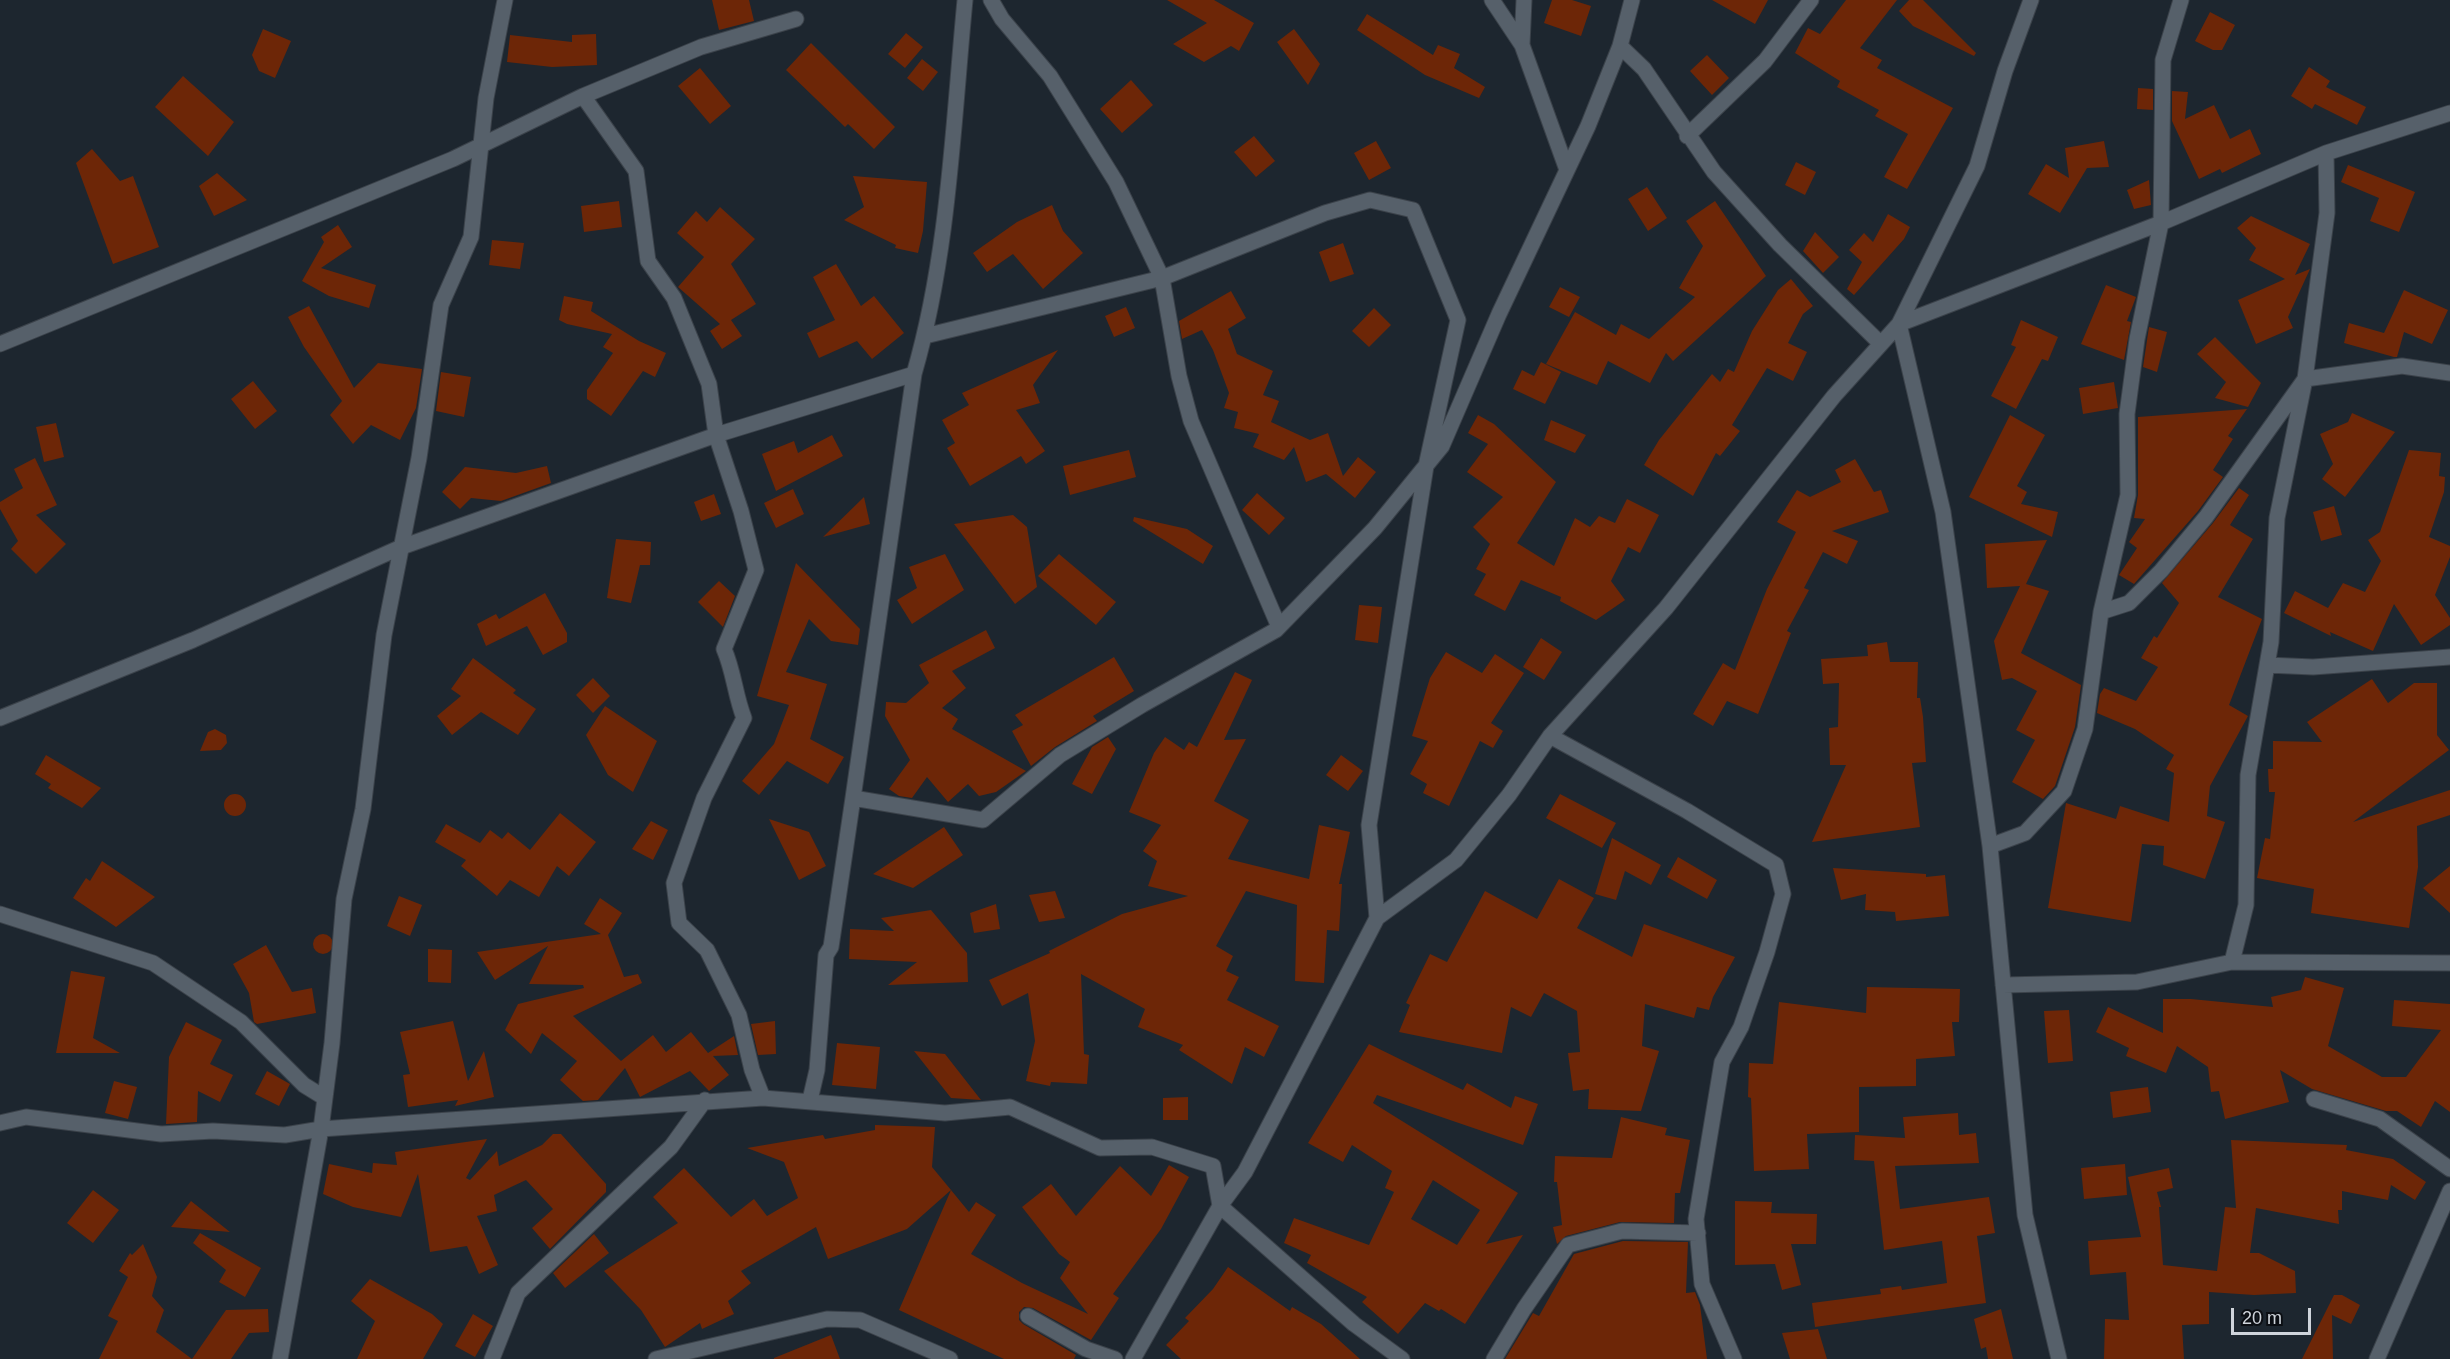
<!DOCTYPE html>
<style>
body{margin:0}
#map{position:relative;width:2450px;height:1359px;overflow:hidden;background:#1d262f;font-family:Helvetica,sans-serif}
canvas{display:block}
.scale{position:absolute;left:2231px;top:1308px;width:80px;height:27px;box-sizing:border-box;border:3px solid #cfd4db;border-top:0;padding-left:8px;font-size:18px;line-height:21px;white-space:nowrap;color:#cfd4db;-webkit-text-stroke:4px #0b0e13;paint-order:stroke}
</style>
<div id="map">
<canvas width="2450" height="1359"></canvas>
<div class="scale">20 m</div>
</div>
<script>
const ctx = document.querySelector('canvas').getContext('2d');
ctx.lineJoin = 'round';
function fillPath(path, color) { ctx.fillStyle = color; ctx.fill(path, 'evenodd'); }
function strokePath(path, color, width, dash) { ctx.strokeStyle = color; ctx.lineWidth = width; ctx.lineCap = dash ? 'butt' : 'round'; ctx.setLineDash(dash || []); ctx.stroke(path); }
const building = new Path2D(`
 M712,0h37l5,21 -35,9z
 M1167,0h47l40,23 -15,28 -8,-5 -27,16 -31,-18 34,-21z
 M1552,0h20l19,6 -10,30 -37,-13z
 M1712,0h56l-13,24z
 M1846,0h51l-37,48 22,12 -5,8 76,40 -46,81 -23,-12 24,-43 -33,-18 4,-6 -42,-23 3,-6 -45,-28 13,-25 12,6z
 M1909,0h14l53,53 -2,3 -61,-30 -14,-15z
 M2210,12l25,13 -13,25h-9l-18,-9z
 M1367,14l66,41 5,-10 22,9 -6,14 31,19 -6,11 -54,-23 -68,-45z
 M263,29l28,12 -16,37 -16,-7 -7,-16z
 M1294,29l26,35 -12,21 -31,-43z
 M906,33l17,14 -18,21 -17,-14z
 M596,34l1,31 -45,2 -45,-5 3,-27 62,7v-7z
 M811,43l84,84 -21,22 -26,-25 -3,3 -59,-57z
 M1707,55l22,23 -17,17 -22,-24z
 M922,59l16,13 -15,19 -16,-13z
 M2309,67l21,14 -4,6 40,20 -9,18 -42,-21 -3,5 -21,-13z
 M700,68l31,38 -21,18 -32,-38z
 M183,76l51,46 -26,34 -53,-49z
 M1131,80l22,25 -31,28 -22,-24z
 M2138,88l15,1v21l-16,-1z
 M2172,91l16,1 -3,27 29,-14 16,34 20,-10 11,25 -39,19 -2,-4 -21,10 -27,-58z
 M1254,136l21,25 -19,16 -22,-25z
 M1376,141l15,27 -22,12 -15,-27z
 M2104,141l5,26 -22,1 -27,45 -32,-19 18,-30 23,14 -4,-30z
 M92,149l28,32 13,-5 26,71 -46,17 -37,-101z
 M1796,162l20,10 -11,23 -20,-10z
 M2348,165l67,27 -16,40 -29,-11 9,-23 -38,-16z
 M217,173l30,27 -33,16 -15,-30z
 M853,176l74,6 -4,49 -5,22 -23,-5 1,-3 -52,-25 20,-13z
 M2149,180l2,25 -17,4 -7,-19z
 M1647,187l20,31 -19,13 -20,-32z
 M619,201l3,26 -38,5 -3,-26z
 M1715,201l51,75 -93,85 -7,-8 -16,30 -42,-22 -11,24 -51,-21 29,-52 41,23 5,-11 28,15 46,-42 -16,-9 24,-42 -17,-25z
 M1052,205l11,26 20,22 -40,36 -30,-35 -26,18 -14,-19 44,-31z
 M720,207l35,32 -24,25 25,40 -25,16 11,16 -20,13 -12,-18 10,-7 -42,-37 26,-30 -27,-24 19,-22 11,11z
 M1888,214l22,13 -6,12 -50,56 -7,-6 15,-27 -13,-12 15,-17 9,9z
 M2251,216l59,28 -15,31 15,-6 -22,48 5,11 -37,16 -18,-44 47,-21 -36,-19 7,-12 -19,-20z
 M338,225l14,22 -31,21 55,17 -7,23 -40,-12 -27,-15 22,-39 -3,-5z
 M1815,232l24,25 -16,16 -20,-22z
 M492,240l32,3 -4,26 -31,-4z
 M1343,243l11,31 -24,8 -11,-30z
 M836,264l25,42 13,-10 30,37 -32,26 -15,-18 -38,17 -12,-25 28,-13 -22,-43z
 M1791,279l22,27 -10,8 -15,29 19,9 -14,29 -26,-13 -35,57 8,6 -20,25 -4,-3 -23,43 -49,-31 15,-25 53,-66 8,8 8,-13 6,3 18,-41 26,-41z
 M2106,285l30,12 -9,24 4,1 -7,38 -43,-16z
 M1560,287l20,10 -11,20 -20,-10z
 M2404,290l44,20 -16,34 -28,-12 -7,25h-3l-50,-14 5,-20 35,10z
 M1231,291l15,27 -18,11 9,25 36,17 -10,24 16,6 -8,21 39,18 18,-7 15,43 15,-19 18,15 -21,26 -29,-24 -20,8 -12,-35 -10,13 -31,-13 6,-13 -25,-6 4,-16 -14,-4 5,-15 -16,-43 -11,-20 -20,9 -3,-18z
 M564,296l29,6 -2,9 48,30 27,12 -11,24 -12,-6 -32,45 -24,-17v-9l26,-37 -10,-6 9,-13 -45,-10 -8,-4z
 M309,306l45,82 24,-25 44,6 -6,39 -16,32 -29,-15 -18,19 -23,-29 12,-14 -38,-54 -16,-30z
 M1126,307l9,21 -21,9 -9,-21z
 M1374,308l17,17 -22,22 -17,-16z
 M2021,320l37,17 -10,24 -6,-2 -26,50 -25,-13 25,-49 -5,-2z
 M2149,327l18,5 -10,40 -14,-5z
 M2215,337l46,46 -13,24 -33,-9 11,-16 -29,-28z
 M1058,350l-25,35 7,18 -24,7 29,41 -19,13 -5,-8 -51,30 -23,-38 8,-5 -13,-23 27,-15 -7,-12z
 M1541,362l20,10 -16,32 -32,-15 9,-19 12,6z
 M441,372l30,5 -7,40 -28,-6z
 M253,381l24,30 -22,18 -24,-30z
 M2114,382l4,26 -35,6 -4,-26z
 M2247,409l-19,27 5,3 -20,31 10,7 -25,34 -64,73 -15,-9 18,-27 -8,-6 16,-23 -11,-1 4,-23v-78z
 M2352,413l43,19 -50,65 -23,-18 11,-15 -13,-30 28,-12z
 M1478,415l16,9 62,58 -39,61 37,23 21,-48 15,9 9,-11 16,7 12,-24 32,16 -19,38 -12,-6 -17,34 14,19 -29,20 -36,-19 1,-4 -40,-17 -16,31 -31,-16 12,-21 -10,-5 14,-25 -17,-17 30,-30 -36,-25 21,-28 -20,-11z
 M2010,415l35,20 -28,51 10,6 -6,12 37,8 -6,25 -83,-40z
 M1551,420l35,15 -11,18 -31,-13z
 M56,423l8,34 -20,5 -8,-35z
 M832,435l11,21 -67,35 -14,-37 32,-13 4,12z
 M1129,450l7,27 -66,18 -7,-29z
 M2409,450l32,3 -2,23 6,1 -1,15 -15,45 21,9v11l-15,38 15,23v7l-29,20 -27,-41 -21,47 -43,-19 1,4 -47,-23 11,-22 33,17 15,-25 22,9 16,-31 -13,-21 12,-8z
 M35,458l22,47 -21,10 30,29 -30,30 -25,-25 7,-8 -18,-32v-7l23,-14 -9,-19z
 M1855,459l19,33 7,-2 8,22 -57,19 26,10 -11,23 -24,-12 -19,36 5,2 -22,41 4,2 -33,81 -31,-13 -14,25 -20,-12 30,-51 12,7 32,-81 29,-57 -19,-10 20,-32 13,7 31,-15 -6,-12z
 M547,466l4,17 -50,18 -30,-3 -11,11 -18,-17 23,-25 51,6z
 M2239,488l10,7 -19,30 23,14 -35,58 44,22 -33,86 19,11 -38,70 -3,30 18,6 -20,57 -42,-14 1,-19 -22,-2 -11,78 -83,-14 18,-105 50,16 4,-13 49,16 5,-49 -8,-4 8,-14 -39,-26 -38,-16 3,-19 4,-6 32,13 22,-34 -17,-9 13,-22 3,2 22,-35 -17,-20 51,-60z
 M793,489l11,25 -28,14 -12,-25z
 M1257,493l28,25 -16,17 -27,-25z
 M714,494l7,20 -20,7 -7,-19z
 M864,497l6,27 -47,13z
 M2334,506l8,29 -21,6 -8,-29z
 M1013,515l14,12 10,60 -22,17 -61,-80z
 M1134,517l53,12 26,17 -10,18 -70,-43z
 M616,539l35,3 -1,23h-10l-9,38 -24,-5z
 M2047,540l-21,44 23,7 -28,62 60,32 -6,42 -20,59 -12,13 -31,-17 23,-42 -19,-10 21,-39 -25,-13 -10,2 -8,-39 26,-55 -33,2 -2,-44z
 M945,554l19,36 -52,34 -15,-24 20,-12 -8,-21z
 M1059,554l57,48 -20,23 -58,-49z
 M796,563l64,66 -2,16 -27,-4 -22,-22 -23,53 41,12 -17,55 34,18 -16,27 -41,-23 -28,34 -17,-14 32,-37 15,-39 -32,-9z
 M719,581l16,15 -12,31 -25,-25z
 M545,593l22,40v9l-24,13 -16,-29 -41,20 -9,-22 19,-10 3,5z
 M1359,605l23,2 -4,36 -23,-3z
 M986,630l9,18 -43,23 14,17 -24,20 16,11 -6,10 74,42 -30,21 -17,4 -11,-12 -20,18 -21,-25 -15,21 -13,-2 -10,-7 21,-29 -25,-44 1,-14 20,1 23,-20 -10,-18z
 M1541,638l21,14 -18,28 -21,-13z
 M1887,642l3,20h28l-1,36h3l3,19 3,45 -14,1 8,64 -108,15 34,-77h-16l-1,-37 9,-1 1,-44 -16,1 -2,-25 47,-3 -1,-11z
 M1446,652l36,21 13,-19 29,19 -33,50 12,8 -10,17 -13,-7 -31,65 -26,-13 4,-9 -17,-10 18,-33 -16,-5 18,-58z
 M1114,657l20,34 -41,25 4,5 -42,26 -24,19 -19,-35 11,-6 -8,-10z
 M473,658l43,32 -3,3 23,16 -18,26 -37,-23 -29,23 -15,-19 24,-20 -10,-7z
 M1235,672l17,8 -28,60 22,-1 -32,62 35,19 -21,39 81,20 10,-54 31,7 -11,52h3l-3,47 -12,-1 -3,53 -29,-2 2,-76 -51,-14 -30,55 17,10 -7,15 13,6 -12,23 52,26 -15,31 -19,-10 -13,37 -53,-34 4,-5 -45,-18 7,-18 -64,-35 3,80 5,1 -2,29 -36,-2 -1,4 -24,-5 9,-40 -7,-48 -26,13 -13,-26 61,-27 -1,-2 73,-37 66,-18 -40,-10 9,-25 -14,-10 18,-26 -32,-13 25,-59 11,-16 19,13 5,-8 8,5z
 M593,678l17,18 -17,17 -17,-18z
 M2372,679l16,24 26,-20h23v52l12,15 -96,72 97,-32v25l-33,11 1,41 -9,61 -98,-15 3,-24 -57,-11 8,-40 5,1 5,-47h-6l-1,-23h5v-28l49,1 -15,-20z
 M605,706l52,35 -24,51 -25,-17 -22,-40z
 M215,729l11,6 1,8 -6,7 -21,1 8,-19z
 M1108,737l8,12 -24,45 -20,-10 20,-37z
 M46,755l55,33 -19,20 -34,-20 3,-4 -16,-10z
 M1341,755l22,16 -15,20 -22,-16z
 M1560,794l56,29 -14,25 -56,-30z
 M224 805a11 11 0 1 1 22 0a11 11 0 1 1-22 0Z
 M560,813l36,29 -27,34 -12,-10 -18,31 -29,-17 -13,16 -36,-30 5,-6 -31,-18 11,-18 34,19 10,-13 12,9 6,-7 22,18z
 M769,819l40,13 17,34 -27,14z
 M651,821l17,9 -15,30 -21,-11z
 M944,827l19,28 -50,33 -40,-14z
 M1612,838l49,27 -10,20 -26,-14 -9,29 -21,-6z
 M1678,857l39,23 -10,19 -40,-22z
 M102,861l53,36 -39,30 -43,-29 13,-20 4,3z
 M2450,866v47l-27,-25z
 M1833,868l93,6v3l19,-2 4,41 -53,5 -1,-9 -30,-2 1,-16 -25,6z
 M1559,879l35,19 -17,30 55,29 12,-33 91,33 -22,40 -4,13 -12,-3 -3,11 -49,-14 -3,42 17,5 -18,60 -53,-2 1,-20 -16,2 -5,-38 12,-1 -3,-41 -33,-18 -13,24 -20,-10 -9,46 -103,-21 11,-27 -4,-2 24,-49 17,8 38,-71 52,28z
 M1055,891l10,27 -26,4 -10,-27z
 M399,896l23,9 -12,31 -23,-10z
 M600,898l22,15 -14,22 16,42 14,-3 4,9 -69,33 48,45 32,-26 13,17 25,-20 17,21 26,-17 4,19 -25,1 16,19 -20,16 -19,-20 -50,26 -15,-29 -27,32 -15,1 -23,-21 17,-19 -35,-28 -11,21 -26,-24 13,-26 66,-16 -1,-3 -54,-1 19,-38 -53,34 -18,-28 124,-18 -17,-10z
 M996,904l4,25 -26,4 -4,-20z
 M931,910l36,43 1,29 -80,3 29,-23 -68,-3 1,-30 44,2 -13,-13z
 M313 944a10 10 0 1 1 20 0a10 10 0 1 1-20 0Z
 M266,945l26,47 20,-4 4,25 -59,11 -3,-2 -5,-29 -16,-29z
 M428,949l24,1 -1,33 -23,-1z
 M71,971l34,6 -12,61 27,15h-64z
 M2305,977l39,11 -16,58 54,31h24l35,-47 -49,-4 2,-26 56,4v108l-15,-11 -14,26 -24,-16h-11l-74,-22 -32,-19 9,32 -64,17 -6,-28 -8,1 -3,-25 -31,-21 -11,27 -40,-17 3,-8 -33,-16 12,-25 55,26v-34h28l82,8 -2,-10 30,-7z
 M1867,987l93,2 -1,33h-7l3,34 -39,3v27l-57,1v45l-52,2 2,35 -55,2 -3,-73 -3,-1 1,-34 24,1 6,-62 87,11z
 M2069,1010l4,51 -25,2 -4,-52z
 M453,1021l15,60 16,-30 10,46 -39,9 3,-6 -50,7 -5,-32 7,-1 -10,-42z
 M775,1021l1,33 -18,1 -7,-31z
 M186,1022l36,18 -12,24 23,11 -13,27 -22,-11 -1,31 -31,2 3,-67z
 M837,1043l43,4 -4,42 -44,-4z
 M1369,1044l94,46 4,-7 44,25 4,-12 23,8 -15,41 -146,-50 -4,8 145,90 -32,51 37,-9 -58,89 -24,-15 -2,2 -14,-8 -27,31 -36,-32 5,-5 -60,-34 4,-8 -27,-12 10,-25 75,27 25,-53 -9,-4 7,-17 -40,-26 -9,17 -35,-19zM1433,1180l47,30 -23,35 -46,-26z
 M914,1051l31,3 36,46 -30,-2z
 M267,1071l23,13 -11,22 -24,-12z
 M114,1081l23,6 -9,32 -23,-6z
 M2148,1087l3,25 -38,6 -3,-26z
 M1188,1097v23h-25v-22z
 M1958,1113l1,22 17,-2 3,30 -84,3 5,43 89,-12 6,36 -18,3 9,67 -171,24 -3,-24 69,-9 -1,-5 21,-3 1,4 45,-7 -5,-42 -58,9 -10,-89 -20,-1 1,-25 50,3 -2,-21z
 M1621,1117l46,11 -2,7 25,5 -10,53h-5l-1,30 -54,-1 -54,14 -9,8 -4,-17 9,-2 -5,-43h-3l1,-26 57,2z
 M875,1125l60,2 -3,40 19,23 -44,39 -79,30 -12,-32 -75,44 10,12 -23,18 6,13 -32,15 -2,-6 -35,24 -24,-37 -37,-39 74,-48 -25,-26 31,-29 47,49 23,-18 13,17 31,-18 -14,-36 -37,-14 76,-13 2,4 50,-9z
 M553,1134h8l45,50v8l-56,57 -18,-21 21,-19 -27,-29 -32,15 3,16 -20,5 21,49 -19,9 -12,-28 -37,6 -12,-78 -17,43 -48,-10 -30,-13 6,-30 43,9 1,-10 24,2 -2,-13 92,-13 -21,39 4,2 27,-29 2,15 43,-21z
 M2231,1140l116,5 -1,5 47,9 33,23 -11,18 -24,-15 -3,15 -46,-9v19h-4l1,14 -83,-16 -6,45h9l36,18 1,22 -42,2 -45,-3v32l-27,1 2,34h-80l1,-40 24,1 -3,-48 -36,3 -2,-34 53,-4 -13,-60 41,-9 4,20 -16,4 4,15h-2l4,58 54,6 8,-64 11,1z
 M2125,1164l2,31 -43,4 -3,-31z
 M1169,1165l20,12 -28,52 -48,65 6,4 -28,42 -58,-32 -9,-1 -5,5v8l4,4 53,31 -2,4h-70l-105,-49 52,-120 18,22 7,-10 20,13 -25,39 51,29 66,31 -28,-36 10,-16 -11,-8 -37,-47 29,-23 25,32 44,-50 31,30z
 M93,1190l26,20 -26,33 -26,-20z
 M191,1201l39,31 -59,-5z
 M1735,1201l37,1 -1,11 46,1 -1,30h-25l10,41 -19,5 -7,-26 -40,1z
 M200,1233l61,35 -16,29 -26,-15 7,-12 -33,-27z
 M594,1234l15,19 -44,35 -12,-15z
 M1623,1241l65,1 -2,51 9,-1 5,13 7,54h-202l28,-46 6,3 35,-62z
 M143,1244l14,33 -5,19 12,14 -8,22 36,27 34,-49 42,-1 1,23 -20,1 -18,26h-132l19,-38 -10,-5 20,-39 -9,-6 11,-18 2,2z
 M1228,1267l62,44 2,-4 29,17 39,35h-179l-15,-14 23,-24 -4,-3 28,-29z
 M370,1279l62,35 11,10 -20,35h-66l18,-38 -24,-20z
 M2334,1295h8l18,10 -9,19 -19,-9 1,44h-31z
 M2001,1309l12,50h-25l-2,-12 -5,2 -7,-30z
 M473,1314l20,12 -18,31 -20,-11z
 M1818,1329l9,30h-37l-8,-26z
 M831,1335l9,24h-66v-1z`);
const minor = new Path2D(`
 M991,0l11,19 48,57 66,106 46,96 17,98 12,45 88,206
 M1492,0l30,45 45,125
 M1522,45l2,-45
 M1620,46l12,-46
 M583,96l53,75 12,90 26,37 35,86 7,51 25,76 15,59 -32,79c10,23 11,46 20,69l-40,80 -30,85 5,40 28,27 32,65 13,55 11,28
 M1687,136l78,-75 46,-61
 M925,336l237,-58 163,-65 45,-13 43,10 45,110 -32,146 -57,359 8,93
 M0,344l453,-185 130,-63 118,-49 95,-28
 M2101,612l28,-9 32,-32 45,-54 99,-138 97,-13 48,7
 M2267,665l46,2 137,-10
 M0,718l193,-78 206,-92 317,-113 198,-61
 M1550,736l137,75 89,54 7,29 -16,58 -26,75 -19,35 -26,157 6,65 32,75
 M853,798l61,-424c35,-121 39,-250 51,-374
 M1990,846l35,-13 39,-42 21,-62 16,-117 27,-117 -1,-81 10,-75 24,-116 2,-163 18,-60
 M0,914l153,49 88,59 63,63 21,13
 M2232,962l14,-57 2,-130 23,-133 6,-124 28,-139 22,-166 -1,-60
 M2003,985l134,-3 95,-20 218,1
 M2314,1099l66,20 70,50
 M810,1100l7,-30 9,-115 5,-8 22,-149 130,22 77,-65 82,-50 134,-75 99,-102 67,-82 57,-132 89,-188 32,-80 24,23 70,103 66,73 101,99
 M0,1123l26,-6 135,17 52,-3 72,4 36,-6 442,-31 182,15 65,-6 90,41 52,-1 61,19 7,40 134,118 48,35
 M1028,1316l58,33 29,10
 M280,1359l41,-230 11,-86 12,-144 19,-90 21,-174 35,-177 22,-153 30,-68 15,-139 19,-98
 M492,1359l26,-66 153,-146 34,-47
 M656,1359l171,-40 33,1 90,39
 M1133,1359l87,-153 25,-34 132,-254 79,-58 53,-65 41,-59 116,-128 168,-212 65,-72 78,-158 28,-95 26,-71
 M1494,1359l30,-50 44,-64 54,-14 76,2
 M2059,1359l-34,-144 -35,-369 -47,-334 -44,-188 262,-101 165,-70 124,-40
 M2377,1359l73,-168`);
fillPath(building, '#6d2607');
strokePath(minor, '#3b424a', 17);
strokePath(minor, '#56606a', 15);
</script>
